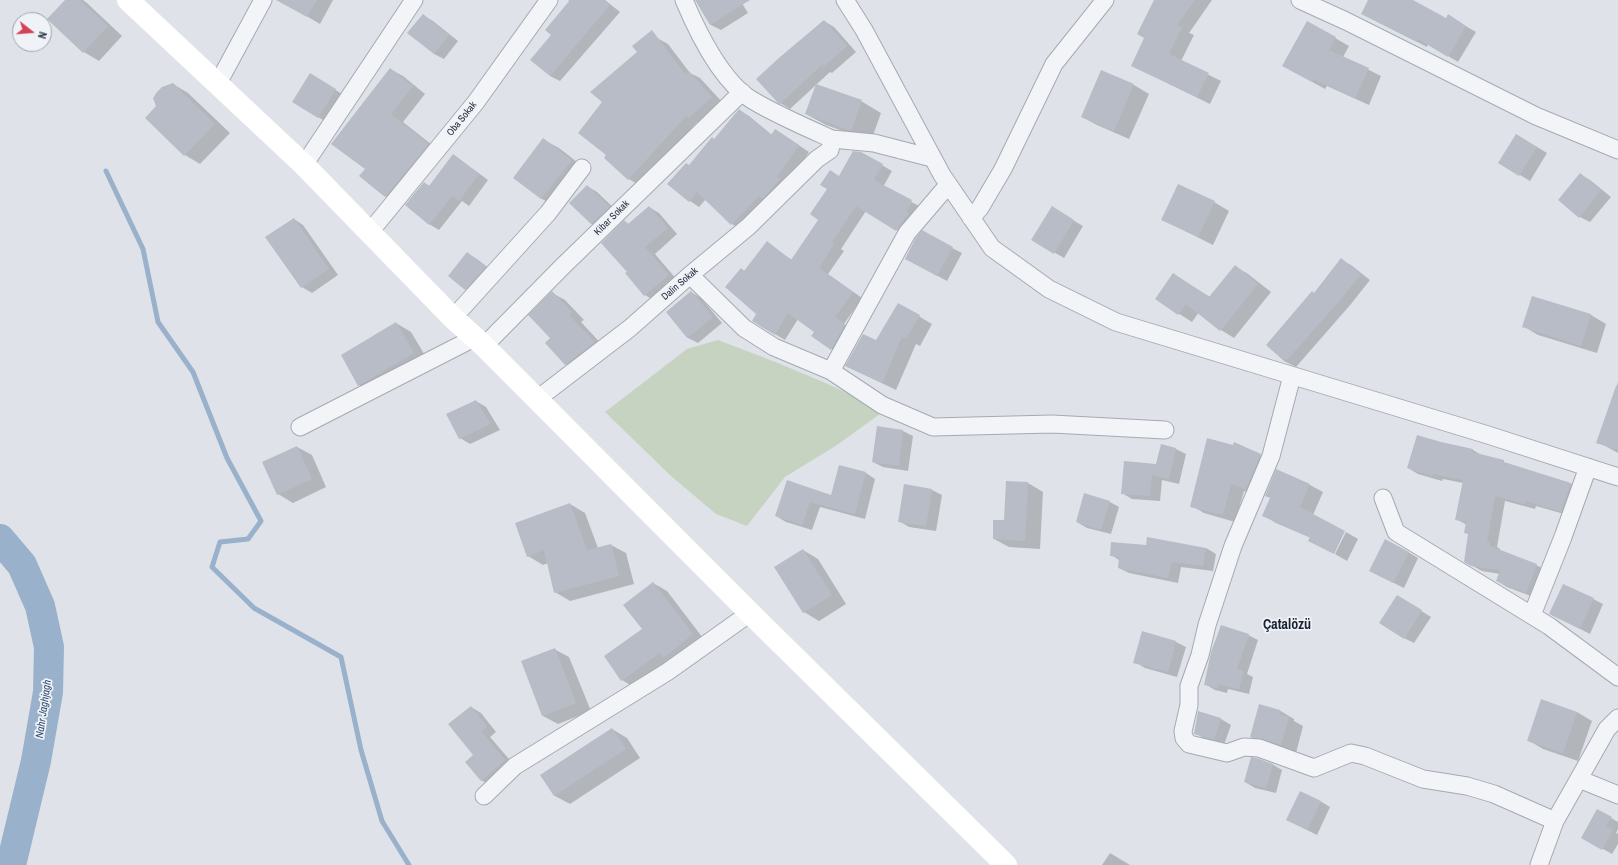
<!DOCTYPE html>
<meta charset="utf-8">
<style>
body{margin:0}
#map{position:relative;width:1618px;height:865px;overflow:hidden;background:#dfe3e9;font-family:"Archivo Narrow",sans-serif}
canvas{display:block}
.north{position:absolute;left:12px;top:12px;width:40px;height:40px;box-sizing:border-box;background:#eff2f6;border:1px solid #9fa5ae;border-radius:50%;rotate:107deg;font-size:11px;font-weight:700;line-height:16px;text-align:center;color:#283141}
.north::after{content:'';display:block;margin:auto;width:14px;height:18px;background:#d24156;clip-path:polygon(50% 0,100% 100%,50% 72%,0 100%)}
</style>
<div id="map">
<canvas width="1618" height="865"></canvas>
<div class="north">N</div>
</div>
<script>
const ctx = document.querySelector('canvas').getContext('2d');
ctx.lineJoin = 'round';
function fillPath(path, color) { ctx.fillStyle = color; ctx.fill(path, 'evenodd'); }
function strokePath(path, color, width, dash) { ctx.strokeStyle = color; ctx.lineWidth = width; ctx.lineCap = dash ? 'butt' : 'round'; ctx.setLineDash(dash || []); ctx.stroke(path); }
function drawText(font, color, halo, rows, align = 'center') {
  ctx.font = font + ' "Archivo Narrow",sans-serif'; ctx.lineWidth = 3.5; ctx.setLineDash([]); ctx.textBaseline = 'middle'; ctx.strokeStyle = halo; ctx.fillStyle = color; for (const [text, x, y, turn = 0] of rows) {
    ctx.save(); ctx.translate(x, y); ctx.rotate((+turn || 0) * Math.PI / 180); ctx.textAlign = isNaN(turn) ? turn : align; if (halo) ctx.strokeText(text, 0, 0); ctx.fillText(text, 0, 0); ctx.restore();
  }
}
const green = new Path2D(`
 M718,340c56,21 112,43 166,71l-47,34 -52,32 -38,49 -31,-12 -45,-38 -66,-64 82,-63z`);
const shadow = new Path2D(`
 M67,0h16l4,3 35,33 -23,25 -15,-9z
 M279,0h54l-13,24z
 M568,0h37l15,12 -60,69 -10,-5 2,-41 18,-33z
 M699,0h41l8,13 -27,17 -10,-5 -14,-23z
 M1162,0h50l-23,33 5,2 -13,26 40,20 -11,23 -78,-38z
 M1369,0h42l36,19 1,-3 28,16 -18,30 -30,-18 -1,3 -55,-28z
 M423,15l10,6 25,20 -14,18 -10,-5z
 M824,21l10,6 22,25 -24,21 -2,-1 -40,37 -10,-6z
 M1307,22l42,24 -6,11 38,19 -12,29 -42,-19 -2,3 -42,-23z
 M657,38l11,6 22,29 10,5 23,25 -23,21 -3,-2 -57,64 -11,-7 -22,-24 -3,-53 34,-50z
 M390,69l13,7 22,18 -22,28 38,30 -42,52 -13,-8 -25,-20 6,-7z
 M1102,72l32,13 15,9 -20,45 -32,-14 -15,-8z
 M320,80l25,16 -17,27 -10,-6z
 M173,84l15,9 42,40 -30,31 -15,-9 -39,-37 11,-12z
 M861,101l20,12 -10,28 -45,-16 -20,-11z
 M739,110l10,6 23,19 4,-5 33,22 -22,32 -45,46 -10,-6 -26,-25 -7,8 -9,-6 -21,-17 21,-18 25,-26z
 M1517,135l30,18 -17,28 -30,-18z
 M544,140l15,8 27,21 -29,38 -15,-8 -27,-21z
 M861,153l31,18 -9,16 38,20 -14,29 -41,-25 -25,38 3,2 -16,23 34,24 -18,26 11,7 -14,24 -29,-19 3,-4 -17,-13 -13,21 -10,-6 -18,-20 -16,-45 4,2 22,-28 25,17 27,-41 20,-42z
 M454,155l34,25 -19,26 -7,-5 -23,29 -10,-6 -5,-41 6,3z
 M1580,174l10,6 21,17 -21,25 -10,-5z
 M587,186l10,6 22,21 -17,16 -10,-5 -22,-21z
 M1214,202l15,9 -16,34 -50,-25z
 M649,207l10,6 18,21 -22,20 23,27 -23,20 -10,-6 -17,-23 -3,-50 4,2z
 M1052,208l31,18 -19,32 -31,-18z
 M294,219l9,6 35,50 -26,18 -10,-6z
 M952,248l10,5 -15,28 -31,-17z
 M467,253l10,6 18,14 -20,22 -9,-6z
 M1341,260l10,5 19,15 -19,24 -55,63 -10,-5 -19,-17 47,-51z
 M1235,266l13,8 23,18 -37,46 -13,-8 -22,-18 -7,10 -36,-23 17,-25 37,23z
 M691,292l10,6 21,25 -24,20 -10,-5 -21,-26z
 M552,293l13,7 19,20 -3,2 26,28 -28,22 -13,-8 -15,-26z
 M1532,297l59,18 15,9 -9,29 -59,-18 -15,-9z
 M898,304l34,20 -12,22 -4,-2 -20,46 -50,-24 30,-24z
 M396,323l15,9 18,30 -55,32 -15,-9z
 M1618,382v71l-20,-11z
 M476,401l10,6 14,23 -30,14 -10,-6z
 M878,427l25,4 10,5 -5,35 -25,-4 -10,-5z
 M1441,443l32,7 10,6 88,28 10,5 -10,27 -35,-10 -1,3 -30,-8 -8,46 3,2v1l36,15 10,5 -10,28 -29,-11 -10,-6 3,-7 -18,-3 -16,-9 3,-28 -2,-9 -11,-6 7,-36 -20,-4 -1,2 -24,-7 -10,-6z
 M297,447l15,8 14,32 -33,16 -15,-9z
 M1176,449l10,5 -7,30 -17,-4 -2,21 -28,-2 -10,-6z
 M1261,455l12,7 -15,34 -14,-5 -9,31 -31,-9 -12,-7z
 M1277,470l33,15 13,7 -10,23 31,16 -11,22 -24,-12 2,-3 -35,-15 -13,-8 8,-17 -5,-2z
 M866,473l9,6 -10,40 -45,-12 -8,23 -26,-8 -10,-6 11,-35 45,15z
 M1028,483l15,9 -3,57 -31,-2 -15,-8z
 M932,490l10,5 -6,36 -27,-4 -10,-6z
 M1110,502l9,5 -8,27 -24,-6 -10,-6z
 M570,504l15,9 13,35 13,-3 15,8 8,31 -64,17 -15,-9 -7,-29 -5,2 -15,-9z
 M1346,532l12,7 -11,22 -12,-7z
 M1206,548l10,6 -3,17 -32,-4 -3,16 -49,-10 -10,-5v-8l-8,-5z
 M803,550l15,9 28,45 -27,17 -15,-9z
 M1408,552l10,6 -14,30 -24,-12z
 M653,583l14,8 39,51 -71,46 -13,-8 21,-51z
 M1593,599l10,5 -13,30 -39,-20z
 M1407,602l24,15 -17,26 -10,-5z
 M1143,632l33,10 10,5 -9,30 -32,-9 -10,-6z
 M1248,635l10,5 -11,34 6,3 -4,17 -21,-5 -1,4 -12,-3 -10,-6z
 M554,649l15,8 22,54 -33,13 -15,-8z
 M471,707l10,6 15,19 -6,5 25,29 -24,20 -10,-6 -7,-24z
 M1279,710l15,9v2l9,5 -7,27 -30,-8 -15,-8z
 M1199,712l22,7 10,6 -7,20 -19,-6 -10,-6z
 M1577,712l15,9 -14,40 -35,-12 -15,-9z
 M612,729l15,9 13,20 -70,46 -15,-8 -13,-20z
 M1272,764l10,6 -6,23 -21,-5 -10,-6z
 M1320,801l10,6 -13,28 -30,-15z
 M1597,810l21,12v7l-2,4 2,1v10l-6,10 -30,-17z
 M1110,853l20,12h-28z`);
const stream = new Path2D(`
 M106,171l37,78 15,73 35,50 34,86 34,63 -13,18 -28,3 -8,25 42,41 87,49 20,93 21,71 27,44`);
const river = new Path2D(`
 M0,539l22,26 18,41 9,41 -1,45 -12,69 -25,104`);
const building = new Path2D(`
 M65,0h15l28,26 -25,27 -36,-34z
 M276,0h41l-10,17z
 M570,0h33l7,5 -60,71 -20,-16 21,-25 -6,-5z
 M695,0h55l-40,25z
 M1154,0h41l-18,25 5,2 -13,27 40,19 -12,24 -66,-31 13,-28 -7,-4z
 M1368,0h45l33,18 2,-4 18,12 -18,31 -30,-18 -1,3 -56,-28z
 M423,14l26,21 -15,19 -27,-21z
 M824,20l23,26 -25,22 2,-5 -44,41 -2,-1 -22,-24 24,-22z
 M1307,21l29,16 -7,13 40,18 -14,30 -42,-19 -1,3 -30,-16z
 M652,30l33,44 4,-3 23,26 -23,21 -3,-2 -58,64 -24,-22 2,-3 -28,-22 24,-31 -12,-10 47,-40 -5,-6z
 M390,68l23,18 -22,28 38,30 -44,53 -26,-21 6,-7 -34,-25z
 M1101,70l33,14 -20,47 -33,-14z
 M310,73l26,16 -18,29 -26,-16z
 M173,83l42,41 -31,32 -39,-38 11,-12 -3,-8 4,-6 5,-5z
 M816,84l46,16 -11,31 -46,-17z
 M739,109l32,26 4,-6 24,16 -22,32 3,2 -12,14 -5,6 -4,-3 -28,29 -34,-33 -8,10 -22,-18 19,-21 3,2 23,-28 2,2z
 M1516,134l21,13 -18,29 -21,-13z
 M543,138l29,22 -31,39 -28,-21z
 M853,151l8,1 22,12 -9,16 38,20 -5,11 1,3 -12,17 -40,-25 -24,36 2,2 -15,24 34,24 -18,25 10,7 -14,26 -20,-14 3,-4 -26,-19 -13,22 -15,-9 -8,-5 4,-7 -31,-27 16,-19 3,3 23,-30 24,19 27,-40 -8,-6 17,-25 -7,-4 10,-15 9,6z
 M453,154l26,20 -20,27 -7,-5 -23,29 -24,-20 19,-23 5,4z
 M1580,173l21,17 -22,28 -21,-18z
 M1178,184l37,17 -17,36 -37,-17z
 M587,185l23,22 -19,17 -22,-21z
 M649,206l19,22 -23,19 24,28 -25,21 -19,-23 2,-1 -26,-29 23,-23 4,4z
 M1052,206l22,14 -20,34 -23,-14z
 M294,218l35,51 -28,19 -36,-51z
 M922,230l31,17 -16,29 -32,-17 10,-20z
 M467,252l19,15 -21,23 -17,-14z
 M1341,258l20,16 -20,25 -56,63 -19,-17 46,-54 2,2z
 M1235,265l23,19 -38,47 -34,-27 -8,11 -23,-16 18,-26 36,24z
 M552,291l20,21 -3,3 26,27 -30,23 -20,-22 5,-5 -22,-23z
 M691,291l22,26 -26,21 -21,-26z
 M1532,296l59,18 -10,32 -59,-19z
 M898,303l22,12 -14,24 -4,-2 -20,46 -37,-17 18,-32 13,6z
 M396,322l18,31 -56,33 -17,-31z
 M1616,386h2v64l-22,-7z
 M476,400l15,24 -32,15 -13,-25z
 M877,426l26,4 -4,36 -27,-4z
 M1417,435l24,7 32,7 -1,3 32,8v2l67,21 -10,29 -35,-11 -1,3 -30,-8 -8,46h3v4l47,18 -11,29 -30,-12 4,-11 -29,-4 -7,-4 4,-28 -4,-1 2,-11 -11,-2 8,-40 -30,-6 -1,2 -25,-8z
 M1207,438l26,7 1,-3 27,12 -15,35 -15,-5 -8,31 -33,-8z
 M1161,444l15,4 -7,31 -17,-4 -2,21 -29,-2 3,-33 32,3z
 M297,446l15,33 -35,16 -15,-33z
 M839,465l27,7 -11,42 -45,-12 -8,23 -27,-9 12,-36 44,15z
 M1276,469l34,15 -10,23 45,24 -11,23 -26,-13 2,-4 -48,-21 8,-18 -5,-2z
 M1006,481l22,1 -3,59 -32,-2v-19h11z
 M904,484l28,5 -6,37 -28,-4z
 M1084,493l26,8 -9,29 -25,-8z
 M570,503l17,47 24,-6 8,32 -65,17 -10,-43 -17,7 -12,-34z
 M1147,537l59,11 -3,18 -31,-4 -4,16 -50,-10 1,-11 -9,-1 1,-14 35,3z
 M1385,539l24,13 -16,31 -24,-12z
 M803,549l29,46 -29,18 -29,-46z
 M653,582l40,52 -30,24 -3,-5 -39,28 -17,-25 38,-27 -19,-24z
 M1563,584l31,14 -14,31 -31,-15z
 M1397,595l25,15 -18,29 -25,-16z
 M1221,625l28,9 -12,35 7,2 -5,18 -21,-5 -1,4 -13,-3 7,-33z
 M1142,631l34,10 -8,31 -35,-9z
 M555,648l21,55 -34,13 -21,-55z
 M1541,699l36,13 -14,41 -36,-12z
 M1259,704l21,6 -1,4 10,3 -8,28 -19,-6 -12,-2z
 M471,706l16,21 -6,4 24,29 -24,21 -16,-19 8,-7 -25,-31z
 M1198,711l23,7 -7,22 -20,-6z
 M612,728l14,21 -72,47 -14,-21z
 M1251,757l6,1 16,6 -7,24 -22,-6z
 M1300,791l21,10 -14,29 -21,-10z
 M1597,809l15,8 -6,9 7,4 -11,20 -21,-12z`);
const street = new Path2D(`
 M845,0l19,30 78,145 50,73 57,41 67,33 372,113 130,42
 M1300,0l46,21 190,95 82,34
 M217,85l46,-85
 M832,139l42,4 58,15
 M304,165l110,-165
 M971,218l9,-10 23,-39 51,-105 51,-64
 M369,233l107,-131 73,-102
 M690,275l54,53 30,19 57,24 51,34 51,22 119,-3 113,6
 M453,318l95,-105 34,-45
 M484,346l79,-80 179,-174
 M831,371l76,-138 41,-48
 M1292,376l-21,80 -38,90 -26,79 -7,30 -11,31v19l-6,26 1,7 5,6 38,9 17,-6 15,1 55,20 37,-15 14,3 58,23 44,7 27,8 61,27
 M536,400l94,-72 60,-53 58,-48 69,-68 13,-9 2,-11c-27,-12 -55,-24 -80,-39 -30,-18 -55,-69 -68,-100
 M300,427l174,-89
 M1383,498l13,34 153,94 69,51
 M1532,615l31,-78 25,-70
 M1579,779l39,16
 M484,796l31,-30 152,-94 83,-59
 M1539,865l16,-44 52,-92 11,-11`);
const secondary = new Path2D(`
 M128,0l176,165 149,153 31,28 266,267 256,252`);
const streetNames = [
 ["Oba Sokak",462,119,-51],
 ["Kibar Sokak",612,218,-45],
 ["Dalin Sokak",680,284,-41]
];
const waterNames = [
 ["Nahr Jaghjagh",44,709,-82]
];
const districtNames = [
 ["Çatalözü",1287,625]
];
fillPath(green, '#c5d3c0');
fillPath(shadow, '#0003');
strokePath(stream, '#99b1ca', 5);
strokePath(river, '#99b1ca', 30);
fillPath(building, '#b7bcc6');
strokePath(street, '#a4aab3', 19);
strokePath(street, '#f2f4f7', 17);
strokePath(secondary, '#fff', 22);
drawText('10px', '#283141', '#eff2f6', streetNames);
drawText('italic 11px', '#314f76', '#eff2f6', waterNames);
drawText('bold 14px', '#1a2231', '#eff2f6', districtNames);
</script>
